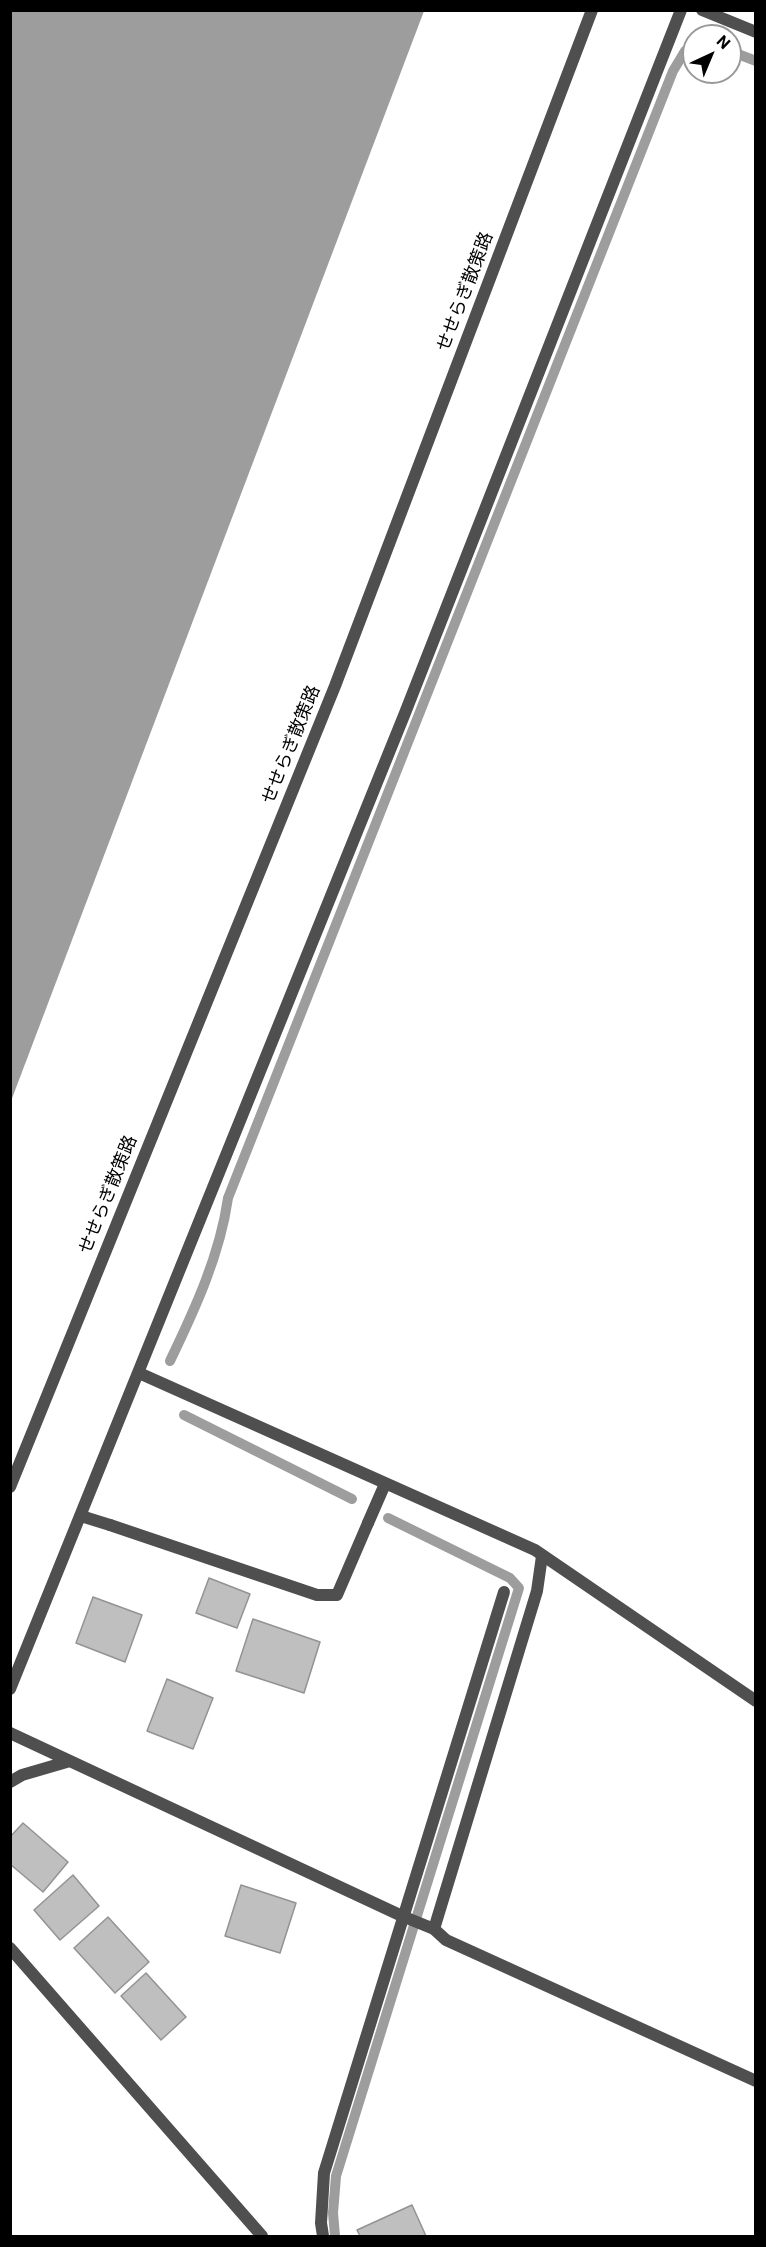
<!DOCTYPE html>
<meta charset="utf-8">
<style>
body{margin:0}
#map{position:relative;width:766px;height:2247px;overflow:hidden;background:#fff;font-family:Roboto,sans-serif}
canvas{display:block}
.frame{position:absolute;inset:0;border:12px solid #000;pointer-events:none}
.north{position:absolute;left:682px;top:24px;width:60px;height:60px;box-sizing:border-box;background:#fff;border:2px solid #999;border-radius:50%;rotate:44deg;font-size:16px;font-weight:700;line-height:24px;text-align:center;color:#000}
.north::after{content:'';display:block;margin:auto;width:21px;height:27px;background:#000;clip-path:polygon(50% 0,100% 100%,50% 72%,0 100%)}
</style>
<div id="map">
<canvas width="766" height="2247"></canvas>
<div class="frame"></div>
<div class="north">N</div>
</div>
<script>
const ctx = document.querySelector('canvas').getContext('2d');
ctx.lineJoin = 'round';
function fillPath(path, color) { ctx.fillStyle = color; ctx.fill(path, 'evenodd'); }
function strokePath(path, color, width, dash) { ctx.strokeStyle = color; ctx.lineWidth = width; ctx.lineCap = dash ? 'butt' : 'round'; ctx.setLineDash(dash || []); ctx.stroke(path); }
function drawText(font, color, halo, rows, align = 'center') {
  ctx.font = font + ' Roboto,"Noto Sans JP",sans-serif'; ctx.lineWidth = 5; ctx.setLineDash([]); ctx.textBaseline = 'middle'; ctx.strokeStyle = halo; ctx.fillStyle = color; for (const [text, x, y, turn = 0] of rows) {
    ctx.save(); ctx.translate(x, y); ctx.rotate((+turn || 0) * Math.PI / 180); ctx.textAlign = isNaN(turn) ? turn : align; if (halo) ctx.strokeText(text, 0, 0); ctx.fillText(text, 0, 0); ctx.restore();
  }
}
const water = new Path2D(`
 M11,10l413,1 -413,1090 -1,-1090z`);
const stream = new Path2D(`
 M730,51l26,10
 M170,1361c25,-52 50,-106 58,-163l445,-1127 12,-20 9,-6
 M184,1415l168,84
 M335,2236l-2,-23 3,-37 183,-588 -9,-10 -122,-60`);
const building = new Path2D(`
 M209,1578l41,16 -13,34 -41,-15z
 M93,1597l49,18 -17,47 -49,-19z
 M253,1619l67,23 -16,51 -68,-22z
 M167,1679l46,19 -20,51 -46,-18z
 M23,1823l45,39 -25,30 -33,-28v-27z
 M73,1875l26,31 -39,34 -26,-30z
 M241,1885l55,18 -16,50 -55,-17z
 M108,1917l41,45 -34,31 -41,-45z
 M146,1973l40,44 -25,23 -40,-44z
 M412,2205l14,31h-66l-3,-6z`);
const service = new Path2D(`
 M110,1525l207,70h20l31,-72
 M434,1929l103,-338 5,-35
 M323,2236l-2,-13 3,-50 180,-581`);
const minor = new Path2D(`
 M702,10l54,22
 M139,1373l396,177 221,151
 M10,1487l325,-801 257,-676
 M81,1516l29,9
 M368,1523l17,-39
 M10,1689l395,-976 276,-703
 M10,1733l392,183 32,13 12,11 310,141
 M10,1782l12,-7 48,-14
 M10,1948l252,288`);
const streetNames = [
 ["せせらぎ散策路",466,292,-69],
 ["せせらぎ散策路",292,745,-68],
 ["せせらぎ散策路",109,1195,-68]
];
fillPath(water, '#9d9d9d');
strokePath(stream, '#9d9d9d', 10);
fillPath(building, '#bfbfbf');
strokePath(building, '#939393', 1.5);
strokePath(service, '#4f4f4f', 12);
strokePath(minor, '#4f4f4f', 12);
drawText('18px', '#000', '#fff', streetNames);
</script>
